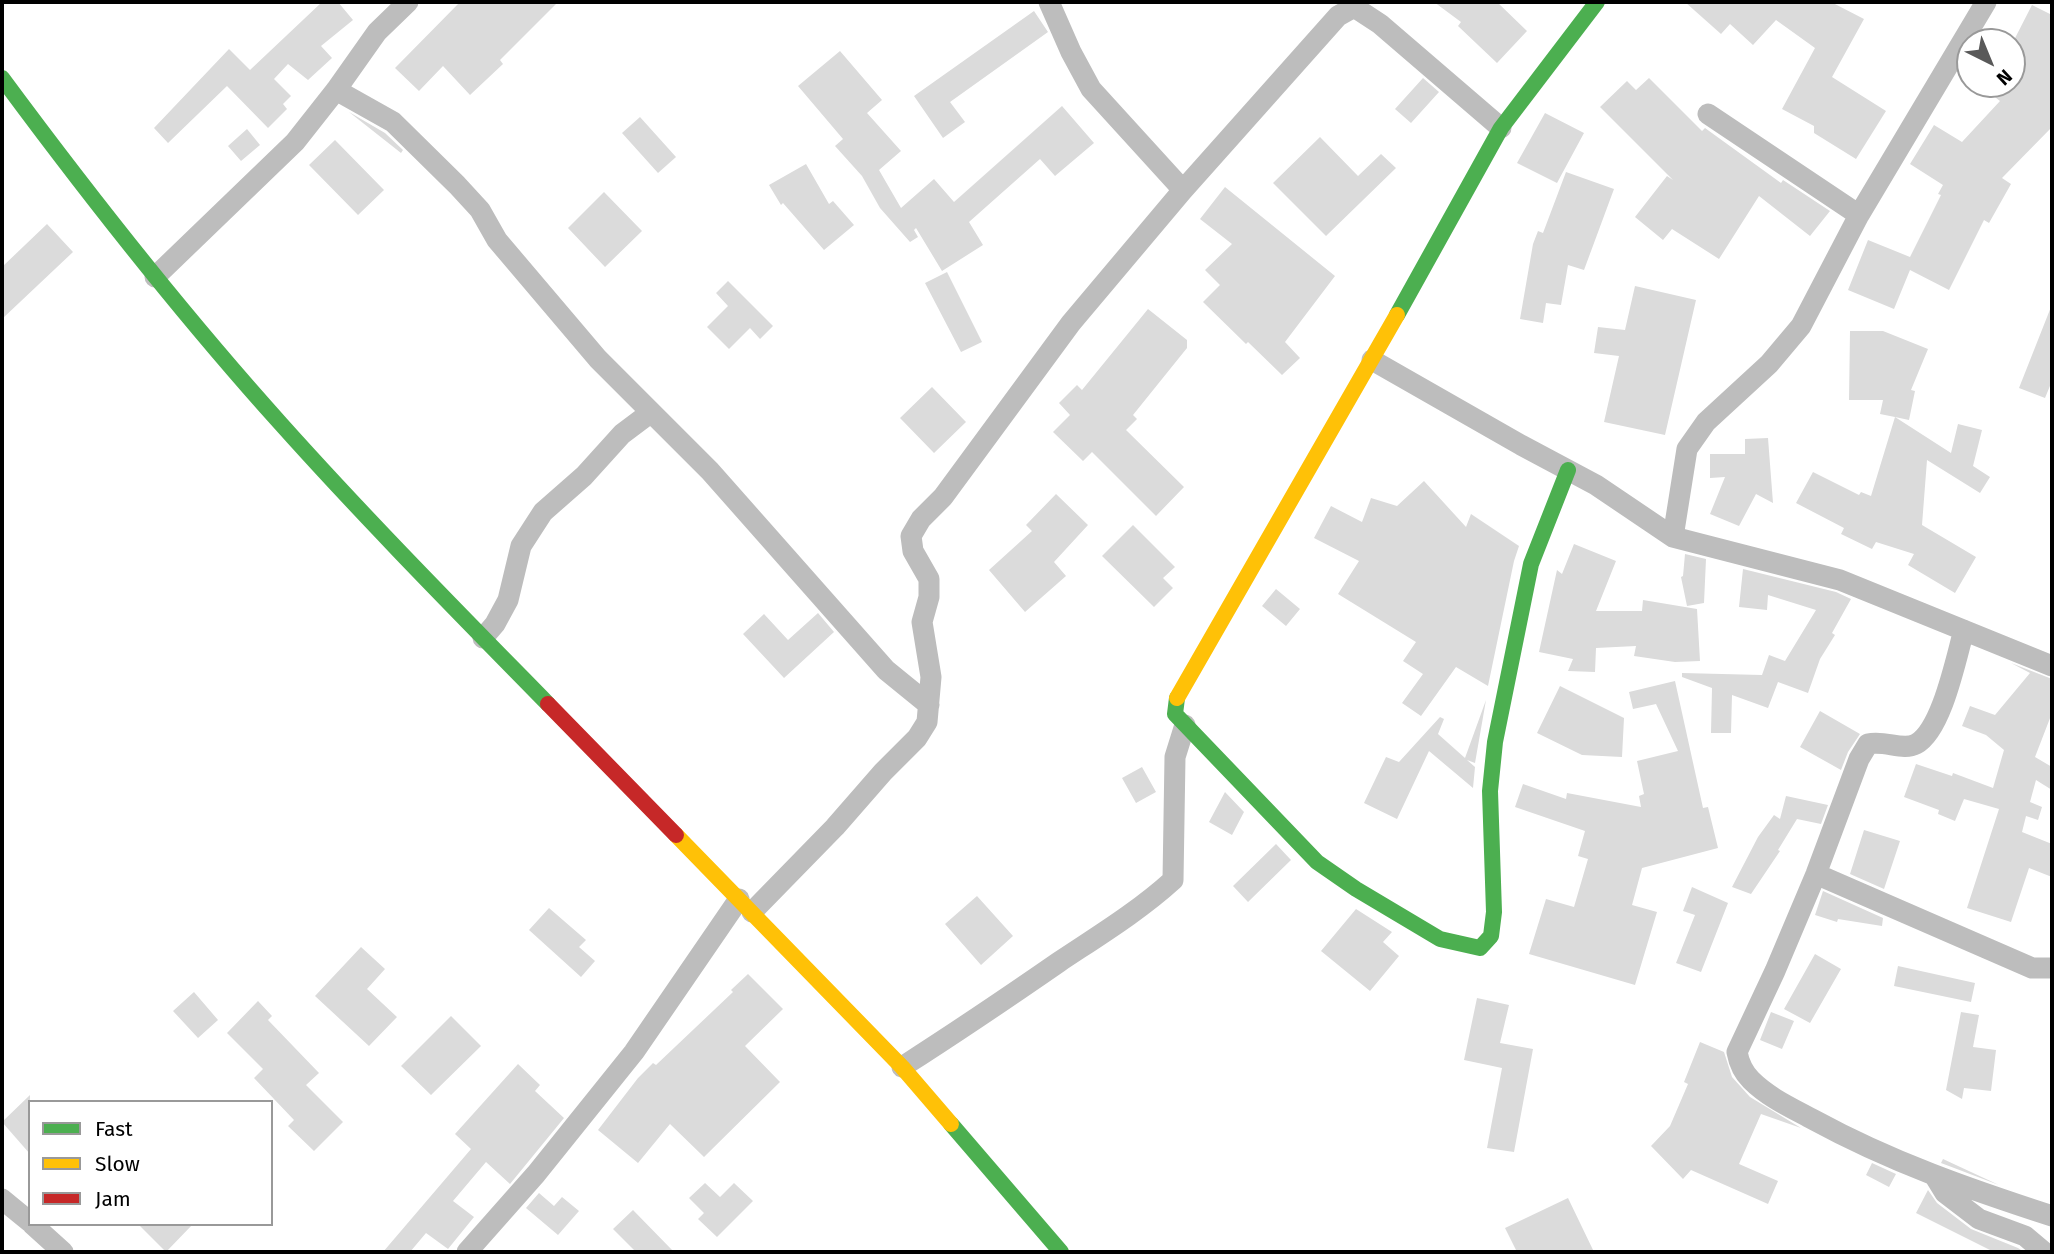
<!DOCTYPE html>
<style>
body{margin:0}
#map{position:relative;width:2054px;height:1254px;overflow:hidden;background:#fff;font-family:"Fira Sans",sans-serif}
canvas{display:block}
.frame{position:absolute;inset:0;border:4px solid #000;pointer-events:none}
.legend{position:absolute;left:28px;top:1100px;width:245px;height:126px;box-sizing:border-box;background:#fff;border:2px solid #999;margin:0;padding:9px 12px;list-style:none;font-size:21px;color:#000}
.legend li{display:flex;align-items:center;gap:14px;height:35px}
.legend b{width:35px;border:2px solid #999}
.north{position:absolute;left:1956px;top:28px;width:70px;height:70px;box-sizing:border-box;background:#fff;border:2px solid #999;border-radius:50%;rotate:137deg;font-size:19px;font-weight:700;line-height:28px;text-align:center;color:#000}
.north::after{content:'';display:block;margin:auto;width:24px;height:32px;background:#595959;clip-path:polygon(50% 0,100% 100%,50% 72%,0 100%)}
</style>
<div id="map">
<canvas width="2054" height="1254"></canvas>
<div class="frame"></div>
<ul class="legend">
<li><b style="height:9px;background:#4caf50"></b>Fast</li>
<li><b style="height:9px;background:#ffc107"></b>Slow</li>
<li><b style="height:9px;background:#c62828"></b>Jam</li>
</ul>
<div class="north">N</div>
</div>
<script>
const ctx = document.querySelector('canvas').getContext('2d');
ctx.lineJoin = 'round';
function fillPath(path, color) { ctx.fillStyle = color; ctx.fill(path, 'evenodd'); }
function strokePath(path, color, width, dash) { ctx.strokeStyle = color; ctx.lineWidth = width; ctx.lineCap = dash ? 'butt' : 'round'; ctx.setLineDash(dash || []); ctx.stroke(path); }
const building = new Path2D(`
 M322,2h16l15,18 -32,26 11,12 -24,22 -20,-16 -14,15 17,17 -8,8 4,5 -19,19 -41,-42 -59,57 -14,-15 75,-79 21,21z
 M460,2h98l-58,58 3,4 -33,31 -27,-29 -24,25 -24,-23z
 M1434,2h63l30,29 -30,32 -39,-37 3,-4z
 M1685,2h146l33,17 -32,58 54,34 -30,48 -42,-26v-7l-32,-17 33,-61 -39,-28 -23,25 -23,-21 -9,10z
 M2032,5l20,10v112l-50,51 9,6 -22,39 -5,-3 -35,70 -39,-20 -16,39 -46,-19 20,-50 42,17 31,-62 -3,-1 5,-9 -33,-21 24,-39 28,17 38,-41 -22,-17h34v-40z
 M1034,11l14,21 -98,70 15,20 -22,16 -29,-42z
 M840,51l42,49 -15,13 34,38 -22,19 22,38 33,-29 20,23 108,-96 32,37 -39,33 -15,-17 -71,63 14,23 -41,26 -26,-43 -2,2 4,7 -8,5 -30,-34 -18,-32 -27,-30 8,-7 -45,-53z
 M1423,78l16,14 -28,31 -16,-14z
 M1649,78l53,53 3,-3 76,55 2,-3 47,31 -20,25 -51,-40 -40,63 -47,-30 -9,11 -28,-23 32,-41 6,4 -73,-73 27,-26 9,9z
 M349,112l36,21 18,17 -2,3z
 M1545,113l39,20 -27,50 -40,-20z
 M640,117l36,40 -18,16 -36,-40z
 M247,129l13,16 -19,16 -13,-15z
 M1320,137l38,39 23,-22 15,14 -70,68 -53,-53z
 M335,140l49,50 -26,25 -49,-50z
 M806,164l23,40 4,-3 21,24 -30,25 -41,-47 -2,2 -12,-20z
 M1566,172l48,17 -30,81 -16,-5 -7,40 -15,-2 -3,20 -23,-4 13,-75 5,-13 5,2z
 M1225,187l110,89 -50,66 15,16 -18,17 -34,-33 -2,2 -43,-42 17,-17 -15,-15 27,-26 -32,-25z
 M604,192l38,39 -37,36 -37,-39z
 M47,224l26,28 -71,67v-52z
 M947,272l35,70 -21,10 -36,-69z
 M728,281l45,45 -13,13 -10,-11 -21,21 -22,-22 21,-21 -12,-13z
 M1635,286l61,14 -31,135 -61,-13 15,-66 -25,-3 4,-26 27,3z
 M2051,307l1,74 -7,17 -26,-10z
 M1148,309l39,31v8l-54,67 4,4 -11,11 58,57 -28,29 -64,-64 -9,9 -30,-29 17,-17 -11,-12 18,-18 5,5z
 M1850,331h33l45,18 -17,41 4,1 -6,29 -14,-3 56,36 7,-29 24,6 -9,36 17,11 -10,16 -53,-33 -5,65 54,32 -21,36 -47,-28 6,-11 -38,-12 -4,7 -31,-15 3,-6 -48,-25 17,-31 46,23 2,-3 10,4 24,-79 -15,-3 3,-14h-34z
 M932,387l34,35 -32,31 -34,-35z
 M1768,438l5,65 -17,-9 -17,32 -29,-12 15,-37 -15,1v-24h35v-15z
 M1424,481l42,46 5,-13 48,32 -5,15 -26,125 -32,-19 -35,49 -19,-13 21,-29 -20,-13 13,-19 -78,-48 21,-33 -45,-23 17,-32 31,16 9,-24 26,8z
 M1056,494l32,31 -34,37 12,14 -41,36 -36,-42 43,-39 -6,-6z
 M1133,525l42,42 -12,11 10,10 -19,19 -52,-51z
 M1574,544l42,17 -20,50h46l1,-11 54,9 3,52 -25,1 -41,-6 2,-10 -40,2 -1,24 -27,-1 5,-12 -34,-7 18,-82 5,4z
 M1685,554l21,5 -2,44 -17,3 -6,-29 2,-1z
 M1743,569l93,23 15,7 -19,34 3,2 -15,24 -12,34 -30,-11 -10,26 -36,-13 -1,38h-20l1,-45 -30,-11v-4l80,2 7,-20 16,6 31,-51 -48,-15 -1,15 -28,-3z
 M1276,589l24,20 -14,17 -24,-20z
 M818,613l16,19 -50,46 -41,-44 21,-20 24,26z
 M2011,663l41,16v34l-17,44 17,10v23l-16,-10 -6,22 12,5 -4,13 -12,-4 -4,16 30,12v33l-23,-9 -18,54 -44,-14 32,-99 -35,-10 -9,22 -17,-7 1,-4 -35,-13 12,-33 36,12 1,-3 40,15 11,-38 -18,-15 -24,-9 8,-20 25,9 35,-42z
 M1675,681l28,127 5,-1 10,41 -76,20 -10,37 25,7 -22,73 -106,-31 17,-55 28,8 14,-48 -10,-3 7,-25 -70,-24 8,-23 43,15 1,-6 74,14 -2,-11 5,-2 -7,-33 41,-10 -22,-47 -23,5 -4,-17z
 M1560,686l64,32 -2,39 -40,-2 -45,-22z
 M1486,700l-11,63 -8,-3 8,7 -2,21 -44,-37 -32,68 -33,-16 22,-46 13,5 41,-45 4,2 -6,15 27,24z
 M1820,711l40,23 -12,18 -7,18 -41,-23z
 M1142,767l14,25 -20,11 -14,-25z
 M1225,792l19,20 -12,23 -23,-13z
 M1786,796l42,9 -7,19 -24,-5 -19,31 2,1 -29,43 -19,-7 26,-50 16,-22 6,4z
 M1864,830l36,11 -16,48 -34,-15z
 M1276,844l15,16 -43,42 -15,-16z
 M1692,887l36,16 -27,69 -25,-9 19,-48 -12,-4z
 M1823,891l60,27 -1,8 -44,-7 -1,3 -22,-7z
 M977,896l36,40 -32,29 -36,-41z
 M549,908l37,32 -7,7 16,14 -14,16 -52,-47z
 M1356,909l36,23 -9,10 16,14 -29,35 -49,-40z
 M361,947l24,22 -18,20 30,28 -28,29 -54,-50z
 M1815,954l26,15 -31,54 -26,-14z
 M1898,966l77,17 -4,19 -77,-16z
 M748,974l35,35 -38,37 35,36 -76,75 -34,-33 -32,39 -40,-33 40,-52 15,-15 3,2 77,-73 -2,-2z
 M194,992l24,28 -20,18 -25,-27z
 M1477,998l32,7 -9,38 33,6 -19,103 -27,-4 15,-80 -38,-8z
 M258,1001l14,15 -4,4 51,53 -13,12 37,37 -29,29 -26,-25 6,-6 -40,-42 9,-9 -36,-36z
 M1771,1012l23,9 -12,28 -22,-9z
 M1961,1012l18,3 -6,32 23,3 -5,41 -27,-3 -2,11 -16,-9z
 M451,1016l30,30 -50,49 -30,-29z
 M1700,1042l24,10 8,25 18,20 51,31 -40,-14 -22,50 39,17 -10,23 -77,-34 -8,9 -32,-33 19,-20 18,-42 -4,-2z
 M518,1064l22,21 -5,6 29,27 -54,66 -24,-22 -33,39 21,16 -26,32 -22,-16 -16,19h-27l88,-103 -16,-15z
 M30,1095v59l-28,-32z
 M1943,1159l56,26 -58,-22z
 M1872,1163l24,11 -7,13 -23,-12z
 M705,1183l15,14 14,-14 19,18 -36,36 -19,-18 6,-6 -15,-15z
 M1928,1190l9,13 34,26 47,19 6,4h-30l-78,-39z
 M539,1193l15,13 8,-9 17,14 -21,24 -32,-27z
 M1568,1198l26,54h-77l-12,-24z
 M633,1210l41,42h-38l-23,-23z
 M138,1224h55l-27,28z`);
const street = new Path2D(`
 M1049,2l22,50 20,37 92,101
 M336,90l57,32 64,63 23,25 17,30 101,119 112,112 176,199 43,35
 M1708,114l151,101
 M155,277l140,-135 41,-52 41,-58 31,-30
 M1372,360l149,85 75,40 77,52 167,43 212,86
 M1673,537l14,-88 19,-27 63,-58 32,-38 58,-111 127,-213
 M1964,630c-8,28 -22,100 -48,114 -13,7 -31,-4 -48,0l-9,15 -43,115 -41,97 -38,81c2,11 6,20 14,28 18,18 41,28 63,40 77,42 155,69 238,96
 M483,638l12,-14 13,-24 13,-54 22,-34 41,-36 38,-42 28,-21
 M1816,874l216,94h20
 M752,912l83,-85 48,-55 34,-34 10,-16 4,-45 -9,-55 7,-25v-18l-16,-28 -2,-15 10,-17 22,-22 128,-174 112,-133 155,-174 16,-9 26,17 121,104
 M902,1067c53,-34 105,-69 157,-105 39,-26 80,-51 114,-82l2,-123 10,-32
 M1934,1175l11,18 34,26 46,17 19,16
 M2,1199l28,23
 M32,1224l31,28
 M467,1252l69,-78 98,-122 105,-153`);
const fast = new Path2D(`
 M2,78c88,119 180,236 279,346 86,96 177,188 267,280
 M1397,315l104,-187 96,-126
 M1177,698l-2,16 142,148 39,27 84,50 40,9 11,-12 3,-24 -4,-121 5,-49 36,-178 37,-94
 M951,1124l110,128`);
const slow = new Path2D(`
 M1177,698l220,-383
 M676,835l226,232 49,57`);
const jam = new Path2D(`
 M548,704l128,131`);
fillPath(building, '#dbdbdb');
strokePath(street, '#bdbdbd', 21);
strokePath(fast, '#4caf50', 16);
strokePath(slow, '#ffc107', 16);
strokePath(jam, '#c62828', 16);
</script>
